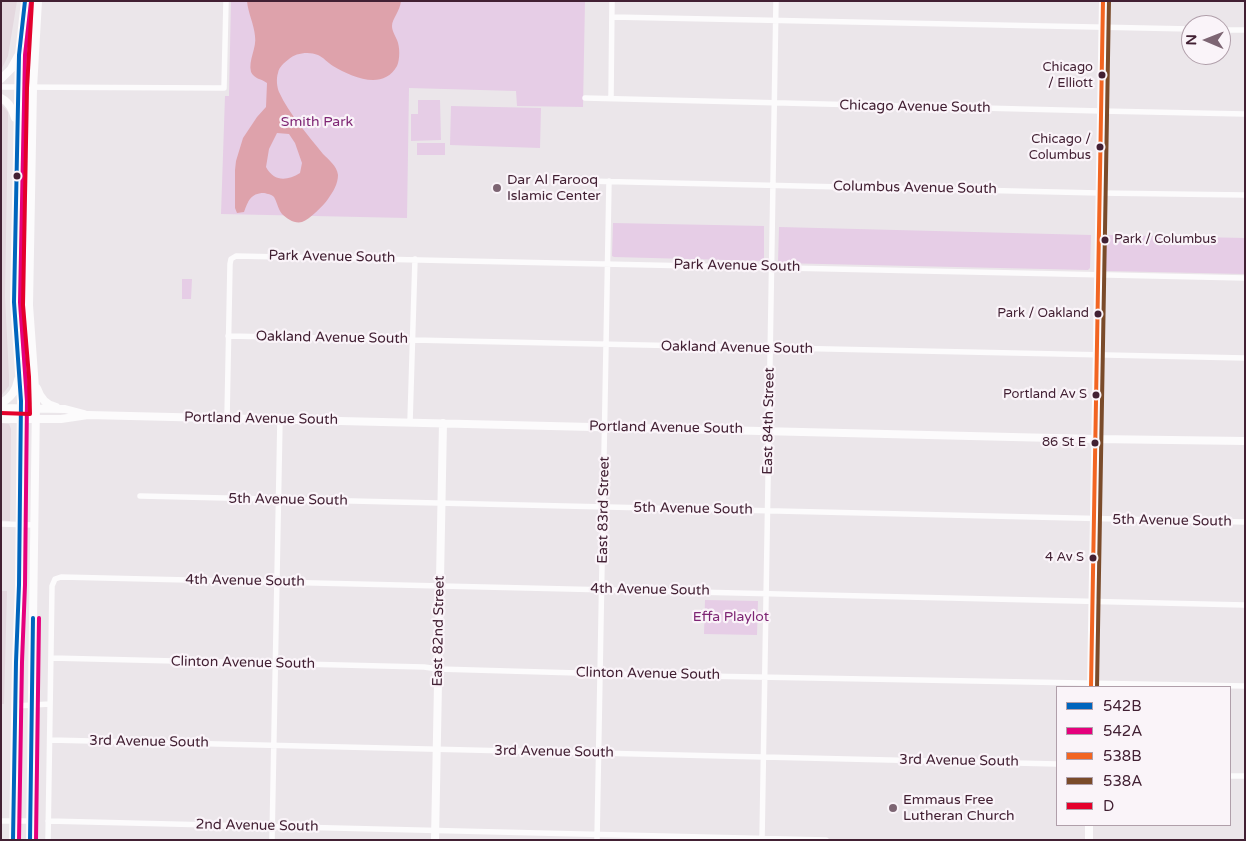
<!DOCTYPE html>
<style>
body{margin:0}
#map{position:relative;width:1246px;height:841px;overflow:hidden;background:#ebe6ea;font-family:"Varela Round",sans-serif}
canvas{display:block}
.frame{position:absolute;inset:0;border:2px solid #422033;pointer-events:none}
.legend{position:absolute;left:1056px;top:686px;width:175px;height:140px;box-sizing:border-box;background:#faf4f9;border:1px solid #b09faa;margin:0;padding:6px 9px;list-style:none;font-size:15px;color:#422033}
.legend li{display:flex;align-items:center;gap:10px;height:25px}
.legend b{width:25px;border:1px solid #b09faa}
.north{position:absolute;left:1181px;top:15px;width:50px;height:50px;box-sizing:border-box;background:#faf4f9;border:1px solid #b09faa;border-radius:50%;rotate:271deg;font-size:14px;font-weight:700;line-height:20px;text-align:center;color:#422033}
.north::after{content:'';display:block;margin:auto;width:18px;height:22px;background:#7d6573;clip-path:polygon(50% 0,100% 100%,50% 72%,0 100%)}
</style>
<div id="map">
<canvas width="1246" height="841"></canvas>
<div class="frame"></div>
<ul class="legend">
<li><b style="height:6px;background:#0065bd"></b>542B</li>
<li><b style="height:6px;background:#e5007d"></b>542A</li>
<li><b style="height:6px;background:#f26522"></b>538B</li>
<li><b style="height:6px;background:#7a4b2a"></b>538A</li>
<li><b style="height:6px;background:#e4002b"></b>D</li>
</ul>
<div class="north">N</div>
</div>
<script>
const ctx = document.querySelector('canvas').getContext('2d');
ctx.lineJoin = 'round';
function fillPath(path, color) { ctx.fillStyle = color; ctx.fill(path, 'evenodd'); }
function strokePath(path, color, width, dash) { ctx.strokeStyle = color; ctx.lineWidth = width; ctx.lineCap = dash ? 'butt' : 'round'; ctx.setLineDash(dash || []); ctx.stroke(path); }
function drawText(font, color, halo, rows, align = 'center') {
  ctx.font = font + ' "Varela Round",sans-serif'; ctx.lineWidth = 4.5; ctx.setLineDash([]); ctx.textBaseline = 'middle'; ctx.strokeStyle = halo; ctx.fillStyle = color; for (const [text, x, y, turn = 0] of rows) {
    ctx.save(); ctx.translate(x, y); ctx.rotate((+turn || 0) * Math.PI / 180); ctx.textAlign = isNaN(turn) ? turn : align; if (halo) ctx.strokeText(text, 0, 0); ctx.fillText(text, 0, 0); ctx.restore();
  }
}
const built = new Path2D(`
 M1,1h16l-9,55 -7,14z
 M1,104l7,8v5l-3,180 4,79v10l-8,10z
 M1,423l8,1 2,5 -1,92 -9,-1z
 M1,591h6l-3,113h-3z`);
const green = new Path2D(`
 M231,1h354l-2,106 -66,-1 -1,-15 -107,-3 -2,130 -186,-4 4,-118h4z
 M418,100h22l1,40 -30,1v-27h7z
 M451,106l90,2 -1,40 -90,-3z
 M417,143h28v12h-28z
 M613,223l151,3v35l-150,-4 -2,-1z
 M779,227l312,8 -1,33 -2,2 -309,-7 -1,-1z
 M1105,235l140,3v36l-138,-3 -3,-2z
 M182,279h10l-1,20h-9z
 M705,600l53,1 -1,34 -53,-1z`);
const water = new Path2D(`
 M247,1h154c-1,10 -9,18 -9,25 0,5 3,9 5,14 3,7 3,19 0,26 -14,25 -45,11 -64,0 -5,-3 -10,-9 -15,-11 -9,-4 -23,-2 -29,4 -5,4 -10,8 -11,14 -2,6 -1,14 1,19 10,22 29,43 44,62 6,6 14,12 15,21 0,9 -5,17 -10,24 -5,7 -18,20 -26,23 -7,2 -15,-3 -20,-8 -4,-5 -5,-12 -8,-17 -3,-3 -6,-3 -10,-4 -14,0 -16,9 -20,19l-7,1 -2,-5v-38l1,-9 7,-23 14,-21 9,-10 1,-24c-5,-4 -13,-4 -16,-11 -3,-12 6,-24 4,-36 -1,-12 -7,-23 -8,-35zM277,133l12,1 6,9 7,20 -2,10c-13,8 -26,9 -34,-6l3,-18z`);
const street = new Path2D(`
 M612,17l579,12
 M1221,30h24
 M1,87l223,1 2,-87
 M585,98l516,13 144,3
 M611,98l1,-97
 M586,181l513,12 146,2
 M228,336l1017,22
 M227,418l3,-154 1,-5 5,-3 1009,22
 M410,422l5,-163
 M140,496l1105,26
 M1,524l34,1
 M51,658l373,9 14,2 210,6 597,11
 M15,706l35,-2
 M50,740l1007,24
 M1230,776h15
 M1,821h30
 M48,821l778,19
 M48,840l4,-254 3,-7 6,-2 1184,28
 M272,840l8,-421
 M597,840l12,-659
 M762,840l14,-839`);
const secondary = new Path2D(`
 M1,79l10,-10 7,-13
 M1,98c9,5 11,11 14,20
 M37,388c3,9 9,17 19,19
 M1,403c10,-5 15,-12 17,-23
 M1,408l64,1 19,5
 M1,419h60l27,-4 1008,24 149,2
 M1091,687l12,-686
 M13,840l3,-178 3,-77 2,-184 -7,-99 5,-247 6,-54
 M30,840l6,-438 -7,-97 4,-217 5,-87
 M435,840l8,-417
 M1089,840v-15`);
const bus1 = new Path2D(`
 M13,840l3,-178 3,-77 2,-184 -7,-99 5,-247 6,-54
 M30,840l3,-222`);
const bus2 = new Path2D(`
 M19,840l3,-178 3,-77 2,-184 -7,-99 5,-247 6,-53
 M36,840l3,-222`);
const bus3 = new Path2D(`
 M1091,687l12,-686`);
const bus4 = new Path2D(`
 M1097,687l12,-686`);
const bus5 = new Path2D(`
 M1,413l29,1 -1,-37 -6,-72 4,-217 5,-87`);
const markers = [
 [1102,75,4.5,"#422033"],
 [1100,147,4.5,"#422033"],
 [17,176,4.5,"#422033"],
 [497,188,5,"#7d6573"],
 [1105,240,4.5,"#422033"],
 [1098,314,4.5,"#422033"],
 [1096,395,4.5,"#422033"],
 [1095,443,4.5,"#422033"],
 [1093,558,4.5,"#422033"],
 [893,808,5,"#7d6573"]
];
const busNames = [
 ["Chicago",1093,68],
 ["/ Elliott",1093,84],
 ["Chicago /",1091,140],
 ["Columbus",1091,156],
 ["Park / Columbus",1114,240,"left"],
 ["Park / Oakland",1089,314],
 ["Portland Av S",1087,395],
 ["86 St E",1086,443],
 ["4 Av S",1084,558]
];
const streetNames = [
 ["Chicago Avenue South",915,107,1],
 ["Columbus Avenue South",915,188,1],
 ["Park Avenue South",332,257,1],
 ["Park Avenue South",737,266,1],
 ["Oakland Avenue South",332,338,1],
 ["Oakland Avenue South",737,348,1],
 ["Portland Avenue South",261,419,1],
 ["East 84th Street",769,421,-89],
 ["Portland Avenue South",666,428,1],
 ["5th Avenue South",288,500,1],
 ["5th Avenue South",693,509,1],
 ["East 83rd Street",604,510,-89],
 ["5th Avenue South",1172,521,1],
 ["4th Avenue South",245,581,1],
 ["4th Avenue South",650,590,1],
 ["East 82nd Street",439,631,-89],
 ["Clinton Avenue South",243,663,1],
 ["Clinton Avenue South",648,674,1],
 ["3rd Avenue South",149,742,1],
 ["3rd Avenue South",554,752,1],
 ["3rd Avenue South",959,761,1],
 ["2nd Avenue South",257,826,1]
];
const parkNames = [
 ["Smith Park",317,122],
 ["Effa Playlot",731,617]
];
const poiNames = [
 ["Dar Al Farooq",507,180],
 ["Islamic Center",507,196],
 ["Emmaus Free",903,800],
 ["Lutheran Church",903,816]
];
fillPath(built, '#e4d8df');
fillPath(green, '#e6cde6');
fillPath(water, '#dea2ab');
strokePath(street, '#fcfbfc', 5.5);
strokePath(secondary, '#fcfbfc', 8);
strokePath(bus1, '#0065bd', 4);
strokePath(bus2, '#e5007d', 4);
strokePath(bus3, '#f26522', 4);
strokePath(bus4, '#7a4b2a', 4);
strokePath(bus5, '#e4002b', 4);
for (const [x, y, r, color] of markers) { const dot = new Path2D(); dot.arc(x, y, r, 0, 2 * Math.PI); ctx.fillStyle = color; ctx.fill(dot); strokePath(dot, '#faf4f9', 2); }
drawText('13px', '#422033', '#faf4f9', busNames, 'right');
drawText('14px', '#422033', '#faf4f9', streetNames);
drawText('14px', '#7e2574', '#faf4f9', parkNames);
drawText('14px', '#422033', '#faf4f9', poiNames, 'left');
</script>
